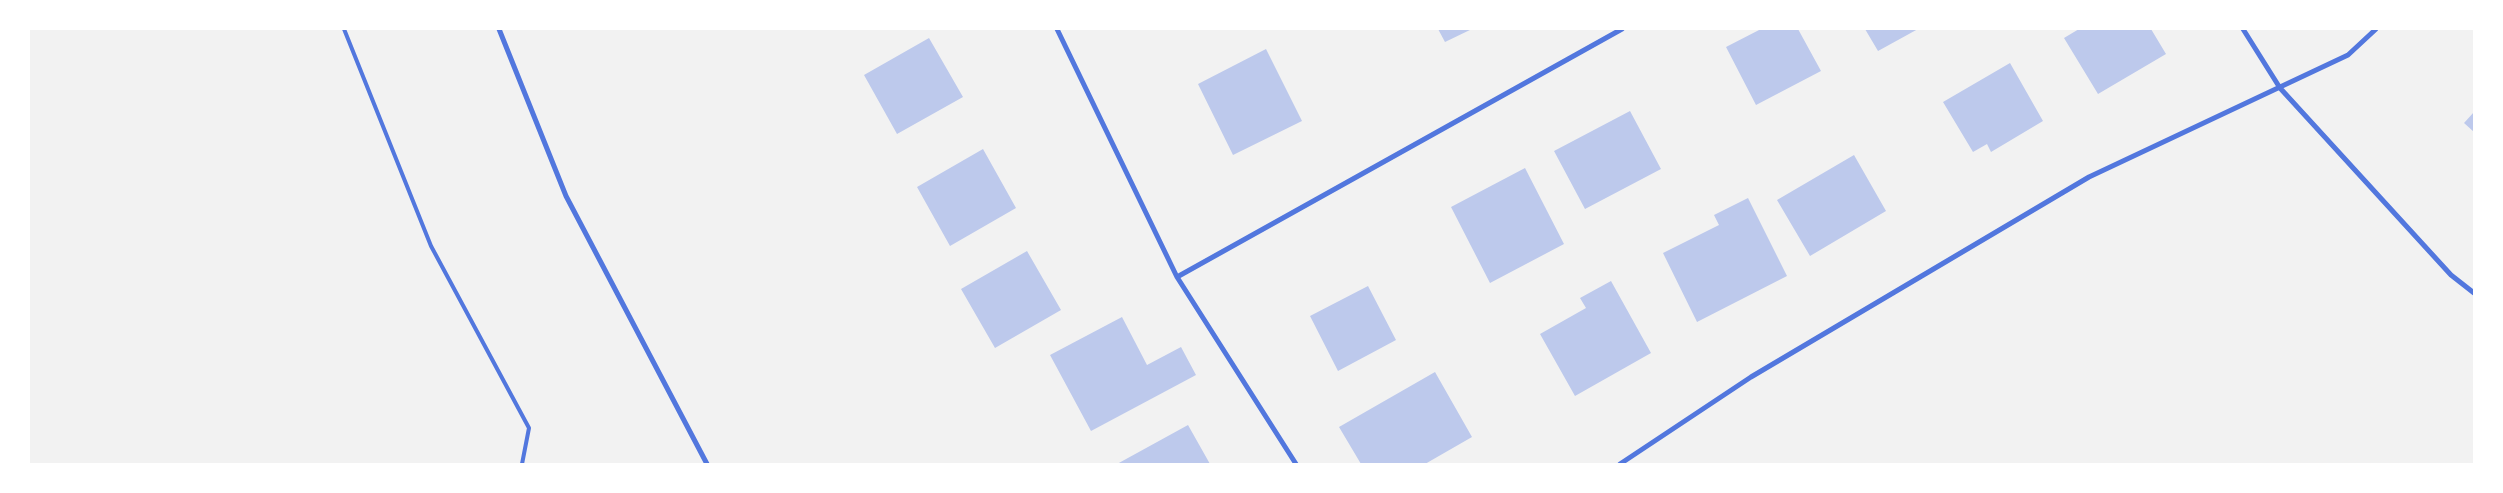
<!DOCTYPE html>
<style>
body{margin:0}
#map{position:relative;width:2503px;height:493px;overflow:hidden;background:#f2f2f2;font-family:Rubik,sans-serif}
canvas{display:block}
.frame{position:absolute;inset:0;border:30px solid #fff;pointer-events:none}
</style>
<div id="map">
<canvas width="2503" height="493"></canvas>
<div class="frame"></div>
</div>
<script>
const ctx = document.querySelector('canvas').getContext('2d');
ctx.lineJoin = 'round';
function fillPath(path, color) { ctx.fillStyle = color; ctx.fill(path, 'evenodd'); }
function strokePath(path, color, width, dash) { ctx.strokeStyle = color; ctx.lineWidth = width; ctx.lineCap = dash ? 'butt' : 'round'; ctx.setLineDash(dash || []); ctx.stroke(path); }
const building = new Path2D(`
 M1438,29h34l-27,13z
 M1761,29h37l23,42 -65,34 -30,-58z
 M1865,29h53l-40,22z
 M2079,29h72l15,25 -68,40 -34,-56z
 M929,38l34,59 -66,37 -33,-59z
 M1266,49l36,72 -69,34 -35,-71z
 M2010,63l33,58 -52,31 -4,-8 -14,8 -30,-50z
 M1630,111l31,58 -76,40 -31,-58z
 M2474,112v20l-10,-9z
 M983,149l33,59 -66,38 -33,-59z
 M1854,155l32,56 -76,45 -33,-56z
 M1525,168l39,76 -74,39 -39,-76z
 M1748,198l39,78 -90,46 -34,-69 56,-28 -5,-10z
 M1027,251l34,59 -66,38 -34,-59z
 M1611,281l40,72 -76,43 -35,-62 46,-26 -6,-10z
 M1368,286l28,54 -58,31 -28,-55z
 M1122,317l25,48 34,-18 15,28 -105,56 -41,-76z
 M1435,372l37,65 -47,27h-64l-22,-37z
 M1188,425l22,39h-93z`);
const service = new Path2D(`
 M344,29l87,217 98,182 -7,36`);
const minor = new Path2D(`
 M499,29l67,167 141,268
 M1057,29l120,248 119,187
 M2243,29l37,59 171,187 23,18
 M1177,277l445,-248
 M1620,464l131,-87 338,-200 259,-122 28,-26`);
fillPath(building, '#bdc9ec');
strokePath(service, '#5277de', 4);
strokePath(minor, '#5277de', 5);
</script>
